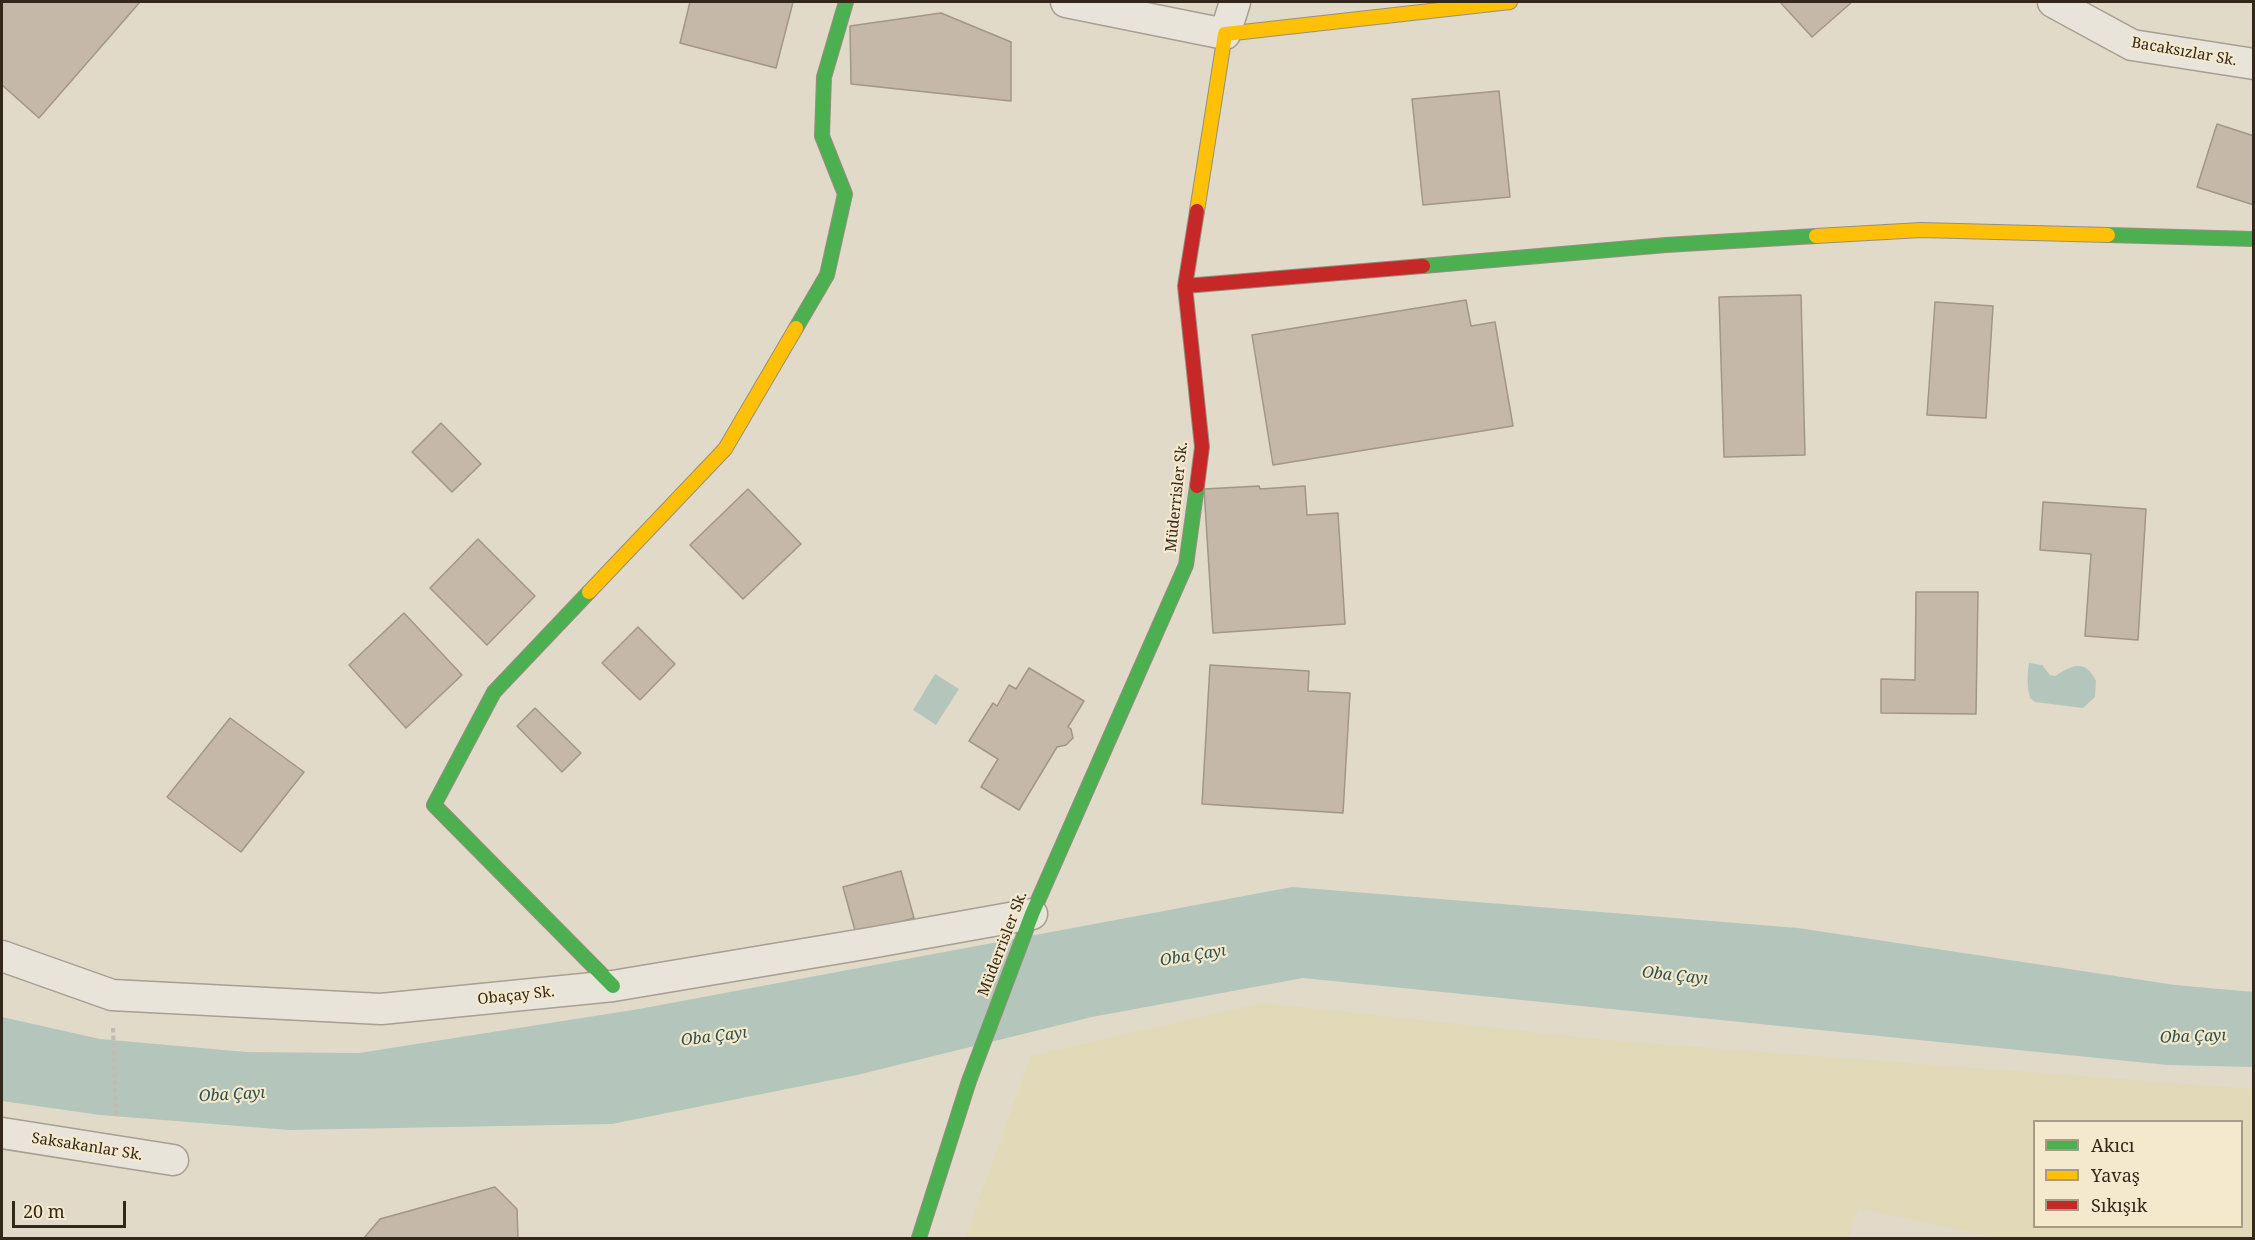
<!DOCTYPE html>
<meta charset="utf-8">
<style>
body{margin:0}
#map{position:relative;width:2255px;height:1240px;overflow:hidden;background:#e2dac8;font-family:"Noto Serif",serif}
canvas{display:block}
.frame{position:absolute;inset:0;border:3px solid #33271b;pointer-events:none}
.legend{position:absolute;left:2033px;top:1120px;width:210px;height:108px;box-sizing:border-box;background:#f4e9cc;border:2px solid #a79b85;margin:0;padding:8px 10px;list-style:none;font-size:18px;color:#33271b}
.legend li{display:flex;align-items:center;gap:12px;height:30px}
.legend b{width:30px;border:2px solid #a79b85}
.scale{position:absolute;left:12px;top:1201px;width:114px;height:27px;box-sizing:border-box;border:3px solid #33271b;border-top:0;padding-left:8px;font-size:18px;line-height:21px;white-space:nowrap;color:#33271b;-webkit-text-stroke:4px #f4e9cc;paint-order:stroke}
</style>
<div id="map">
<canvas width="2255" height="1240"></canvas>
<div class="frame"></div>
<ul class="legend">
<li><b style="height:8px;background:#4caf50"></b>Akıcı</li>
<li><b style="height:8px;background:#ffc107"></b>Yavaş</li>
<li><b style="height:8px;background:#c62828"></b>Sıkışık</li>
</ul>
<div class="scale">20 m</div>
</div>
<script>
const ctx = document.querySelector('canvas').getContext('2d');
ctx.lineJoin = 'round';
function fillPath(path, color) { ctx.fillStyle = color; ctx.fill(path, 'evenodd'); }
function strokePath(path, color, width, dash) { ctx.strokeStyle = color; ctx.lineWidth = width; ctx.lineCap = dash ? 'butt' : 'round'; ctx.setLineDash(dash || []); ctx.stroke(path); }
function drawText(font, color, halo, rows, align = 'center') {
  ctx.font = font + ' "Noto Serif",serif'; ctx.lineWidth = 4.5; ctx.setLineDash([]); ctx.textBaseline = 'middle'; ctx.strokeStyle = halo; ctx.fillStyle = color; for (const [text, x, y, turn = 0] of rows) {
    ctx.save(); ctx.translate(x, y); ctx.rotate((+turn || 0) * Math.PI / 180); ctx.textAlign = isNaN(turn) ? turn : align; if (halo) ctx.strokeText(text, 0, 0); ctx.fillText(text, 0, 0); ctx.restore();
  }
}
const farmland = new Path2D(`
 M1262,1003l355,38 636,48v149h-255l-140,-30 -9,30h-884l66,-182zM2034,1122h208v104h-208z`);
const water = new Path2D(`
 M2029,663l13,2 8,10 5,1c16,-10 30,-18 41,5l-1,16 -12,11 -48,-6 -5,-4c-3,-12 -3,-22 -1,-35z
 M935,674l24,15 -23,36 -23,-15z
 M1292,887l506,41 377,57 79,7 -1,75 -86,-2 -864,-87 -211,39 -235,58 -245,49 -323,6 -189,-15 -98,-14v-84l98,22 146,13 113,1 280,-44z`);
const building = new Path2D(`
 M2,2h138l-101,116 -37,-33z
 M690,2h103l-17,66 -96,-25z
 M1780,2h72l-40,35z
 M941,13l70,29v59l-160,-17 -1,-58z
 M1499,91l11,106 -87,8 -11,-106z
 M2217,124l37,12v69l-57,-18z
 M1801,295l4,160 -81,2 -5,-160z
 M1466,300l5,26 24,-4 18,104 -240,39 -21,-130z
 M1935,302l58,4 -7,112 -59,-3z
 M441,423l40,41 -29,28 -40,-40z
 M1259,486l1,3 45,-3 2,29 31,-2 7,111 -132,9 -9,-144z
 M748,489l53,55 -58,55 -53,-54z
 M2043,502l103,7 -8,131 -53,-4 6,-82 -51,-4z
 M478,539l57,57 -48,49 -57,-57z
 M1916,592h62l-2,122 -95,-1v-34l34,1z
 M404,613l58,62 -56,53 -57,-63z
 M638,627l37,37 -35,36 -38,-37z
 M1210,665l99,6 -1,20 42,2 -7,120 -141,-9z
 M1029,668l55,33 -16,26 3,2 2,9 -7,7 -9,2 -38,63 -38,-23 17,-28 -29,-18 24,-38 4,3 12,-21 7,4z
 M535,708l46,45 -19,19 -45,-46z
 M230,718l74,54 -63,80 -74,-55z
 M901,871l13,47 -58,16 -13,-47z
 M495,1187l22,22 1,29h-154l16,-19z`);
const path = new Path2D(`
 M113,1028l3,89`);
const street = new Path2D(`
 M1066,2l159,32 10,-32
 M2053,2l79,43 122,19
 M2,956l110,39 269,14 232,-23 257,-43 162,-29
 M2,1133l171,27`);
const fast = new Path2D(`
 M2108,235l146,4
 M1423,266l243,-21 150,-9
 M796,328l31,-53 18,-81 -23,-58 2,-59 22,-75
 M589,592l-95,100 -60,113 179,181
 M919,1238l50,-157 63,-167 154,-349 11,-79`);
const slow = new Path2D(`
 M1197,211l28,-177 285,-32
 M1816,236l105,-6 187,5
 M589,592l136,-143 71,-121`);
const jam = new Path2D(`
 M1185,286l238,-20
 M1197,486l5,-39 -17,-161 12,-75`);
const streetNames = [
 ["Bacaksızlar Sk.",2184,52,10],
 ["Müderrisler Sk.",1177,497,-84],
 ["Müderrisler Sk.",1003,944,-69],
 ["Obaçay Sk.",516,996,-6],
 ["Saksakanlar Sk.",87,1147,9]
];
const waterNames = [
 ["Oba Çayı",1193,956,-9],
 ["Oba Çayı",1675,976,6],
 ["Oba Çayı",714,1037,-7],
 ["Oba Çayı",2193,1037,-2],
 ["Oba Çayı",232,1095,-3]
];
fillPath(farmland, '#e1d9b8');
fillPath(water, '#b4c6bb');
fillPath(building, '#c5b8a9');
strokePath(building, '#a19688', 1.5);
strokePath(street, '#a69f92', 33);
strokePath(fast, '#968e82', 16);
strokePath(slow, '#968e82', 16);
strokePath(jam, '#968e82', 16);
strokePath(path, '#c2bbb1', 4, [4.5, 3]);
strokePath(street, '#e9e4da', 30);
strokePath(fast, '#4caf50', 14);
strokePath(slow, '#ffc107', 14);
strokePath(jam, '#c62828', 14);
drawText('15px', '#33271b', '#f4e9cc', streetNames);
drawText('italic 16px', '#2b5251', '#f4e9cc', waterNames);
</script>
